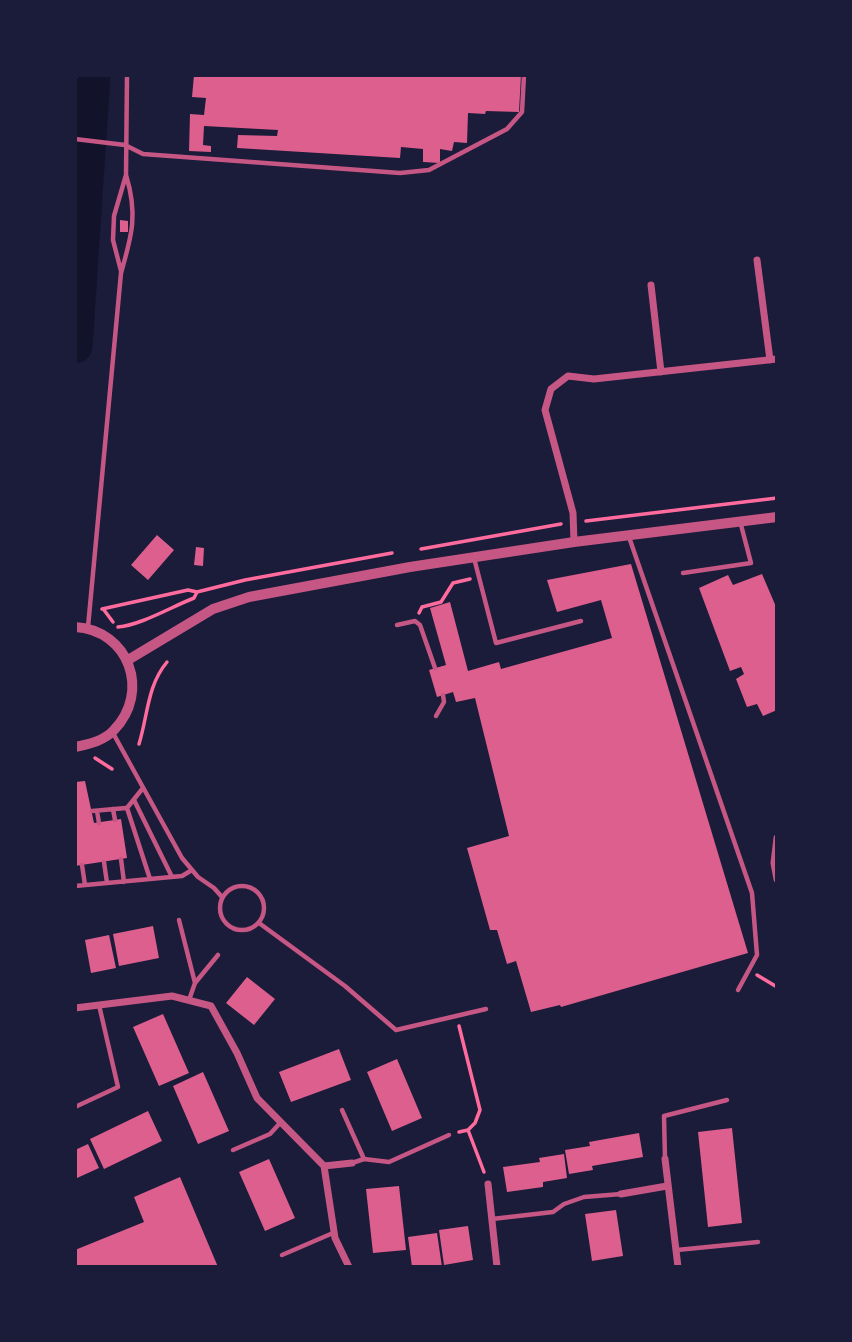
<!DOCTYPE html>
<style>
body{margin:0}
#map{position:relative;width:852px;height:1342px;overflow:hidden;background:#1b1b3a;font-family:Roboto,sans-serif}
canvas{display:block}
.frame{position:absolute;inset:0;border:77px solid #1b1b3a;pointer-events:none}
</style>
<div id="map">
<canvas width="852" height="1342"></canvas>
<div class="frame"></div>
</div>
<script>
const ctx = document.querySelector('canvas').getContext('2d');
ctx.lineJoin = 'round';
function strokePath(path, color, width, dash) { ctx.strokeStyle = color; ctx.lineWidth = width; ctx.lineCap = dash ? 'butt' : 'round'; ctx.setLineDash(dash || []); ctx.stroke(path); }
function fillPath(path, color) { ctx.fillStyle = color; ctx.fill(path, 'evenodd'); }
const river = new Path2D(`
 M75,346l18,-271`);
const building = new Path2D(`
 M194,75h327l-2,37 -33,-1 -1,3 -17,-1 -1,30 -13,-1 -2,9 -12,-2v14l-17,-1v-13l-22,-2 -1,11 -163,-10 1,-13 39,1 1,-6 -74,-4 -1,19 8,1v6l-22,-1 1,-37 14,1 2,-17 -14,-1z
 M120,220l8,1v11h-8z
 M157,535l17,15 -26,30 -17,-15z
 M196,547l8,1 -1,18 -9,-1z
 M631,564l117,389 -187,54 -1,-2 -29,7 -15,-51 -9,3 -10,-34h-7l-23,-82 42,-12 -34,-138 -19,4 -3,-10 -16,5 -8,-27 17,-5 -16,-57 20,-6 18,69 31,-9 2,7 111,-31 -11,-38 -44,12 -10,-32z
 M762,574l15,35v101l-14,6 -6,-12 -10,3 -11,-28 8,-5 -3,-7 -11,4 -31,-83 29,-13 5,10z
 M85,781l9,42 27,-4 6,39 -52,8v-84z
 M153,926l6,32 -40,8 -6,-32z
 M109,935l7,33 -25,5 -6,-33z
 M247,977l28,22 -21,26 -28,-22z
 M163,1014l26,59 -30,13 -26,-59z
 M339,1049l12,31 -60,22 -12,-30z
 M397,1059l25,59 -30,13 -25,-59z
 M203,1072l26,59 -31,13 -25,-58z
 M148,1111l14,30 -58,28 -14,-30z
 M732,1128l10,95 -34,4 -10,-95z
 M639,1133l4,24 -51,9 1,4 -24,4 -4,-24 25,-4 -1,-4z
 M88,1144l11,24 -22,10 -2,-28z
 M564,1154l3,24 -24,4v5l-36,5 -4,-25 37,-5 -1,-4z
 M269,1159l26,59 -30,13 -26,-59z
 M180,1177l38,90h-143v-17l69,-28 -10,-25z
 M399,1186l7,64 -33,3 -7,-64z
 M616,1210l7,46 -31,5 -7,-47z
 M468,1226l5,34 -29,5 -5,-35z
 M437,1233l5,34h-30l-4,-30z`);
const path = new Path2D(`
 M75,79l1,-4
 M586,521l191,-23
 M421,549l140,-25
 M102,609l86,-19 9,2 48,-12 147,-27
 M104,610l9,12
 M419,613l3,-6 19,-5 12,-19 17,-4
 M118,627c23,-2 53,-20 76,-29l3,-6
 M139,744c9,-29 8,-58 28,-82
 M95,758l17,11
 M757,975l20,12
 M459,1026l21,84 -5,13 -7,7
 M459,1132l9,-2 16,42`);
const service = new Path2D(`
 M75,139l50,6 18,9 257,19 29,-3 78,-41 15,-17 2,-37
 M121,271l-8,-31 1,-24 12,-41 1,-100
 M629,537l123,356 5,62 -19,35
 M474,558l22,85 85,-22
 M683,573l68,-10 -11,-42
 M397,625l18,-4 5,4 15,43
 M88,627l33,-354c11,-38 17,-59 5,-98
 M436,716l8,-14 -1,-7
 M113,733l69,125 16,19 16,11 8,9
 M143,788l-16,20 23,71
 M134,800l38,77
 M113,809l2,11
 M92,811l34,-3
 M97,811l2,12
 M121,859l3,23
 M104,862l3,21
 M82,865l3,20
 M75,886l107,-10 10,-6
 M220 908a22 22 0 1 1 44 0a22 22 0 1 1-44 0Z
 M179,920l16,63
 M259,923l86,63 51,44 90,-21
 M189,1000l6,-17 23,-28
 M75,1107l43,-20 -19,-82
 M342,1110l22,49 -12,4
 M233,1150l37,-16 10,-11
 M364,1159l25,3 60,-27
 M665,1159l-1,-43 63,-16
 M492,1219l61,-7 11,-8 20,-7 37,-3
 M677,1250l81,-8
 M282,1255l51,-22`);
const minor = new Path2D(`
 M757,260l13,100
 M651,285l10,87
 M574,542l-1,-29 -28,-103 6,-21 17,-13 26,3 183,-20
 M777,838l-3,25 3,16
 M75,1008l97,-12 39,10 26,47 20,45 67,68 28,-3
 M665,1159l13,108
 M324,1166l11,72 14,29
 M488,1184l9,83
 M621,1194l46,-8`);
const tertiary = new Path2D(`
 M75,627c54,3 76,65 39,103 -10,11 -25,14 -39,17
 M128,660l85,-51 36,-12 161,-30 164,-25 203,-25`);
strokePath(river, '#12122b', 35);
fillPath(building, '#dd5f8e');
strokePath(path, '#ff6b9d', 3.5);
strokePath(service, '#c65784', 4.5);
strokePath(minor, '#c65784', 7);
strokePath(tertiary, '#c65784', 10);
</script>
